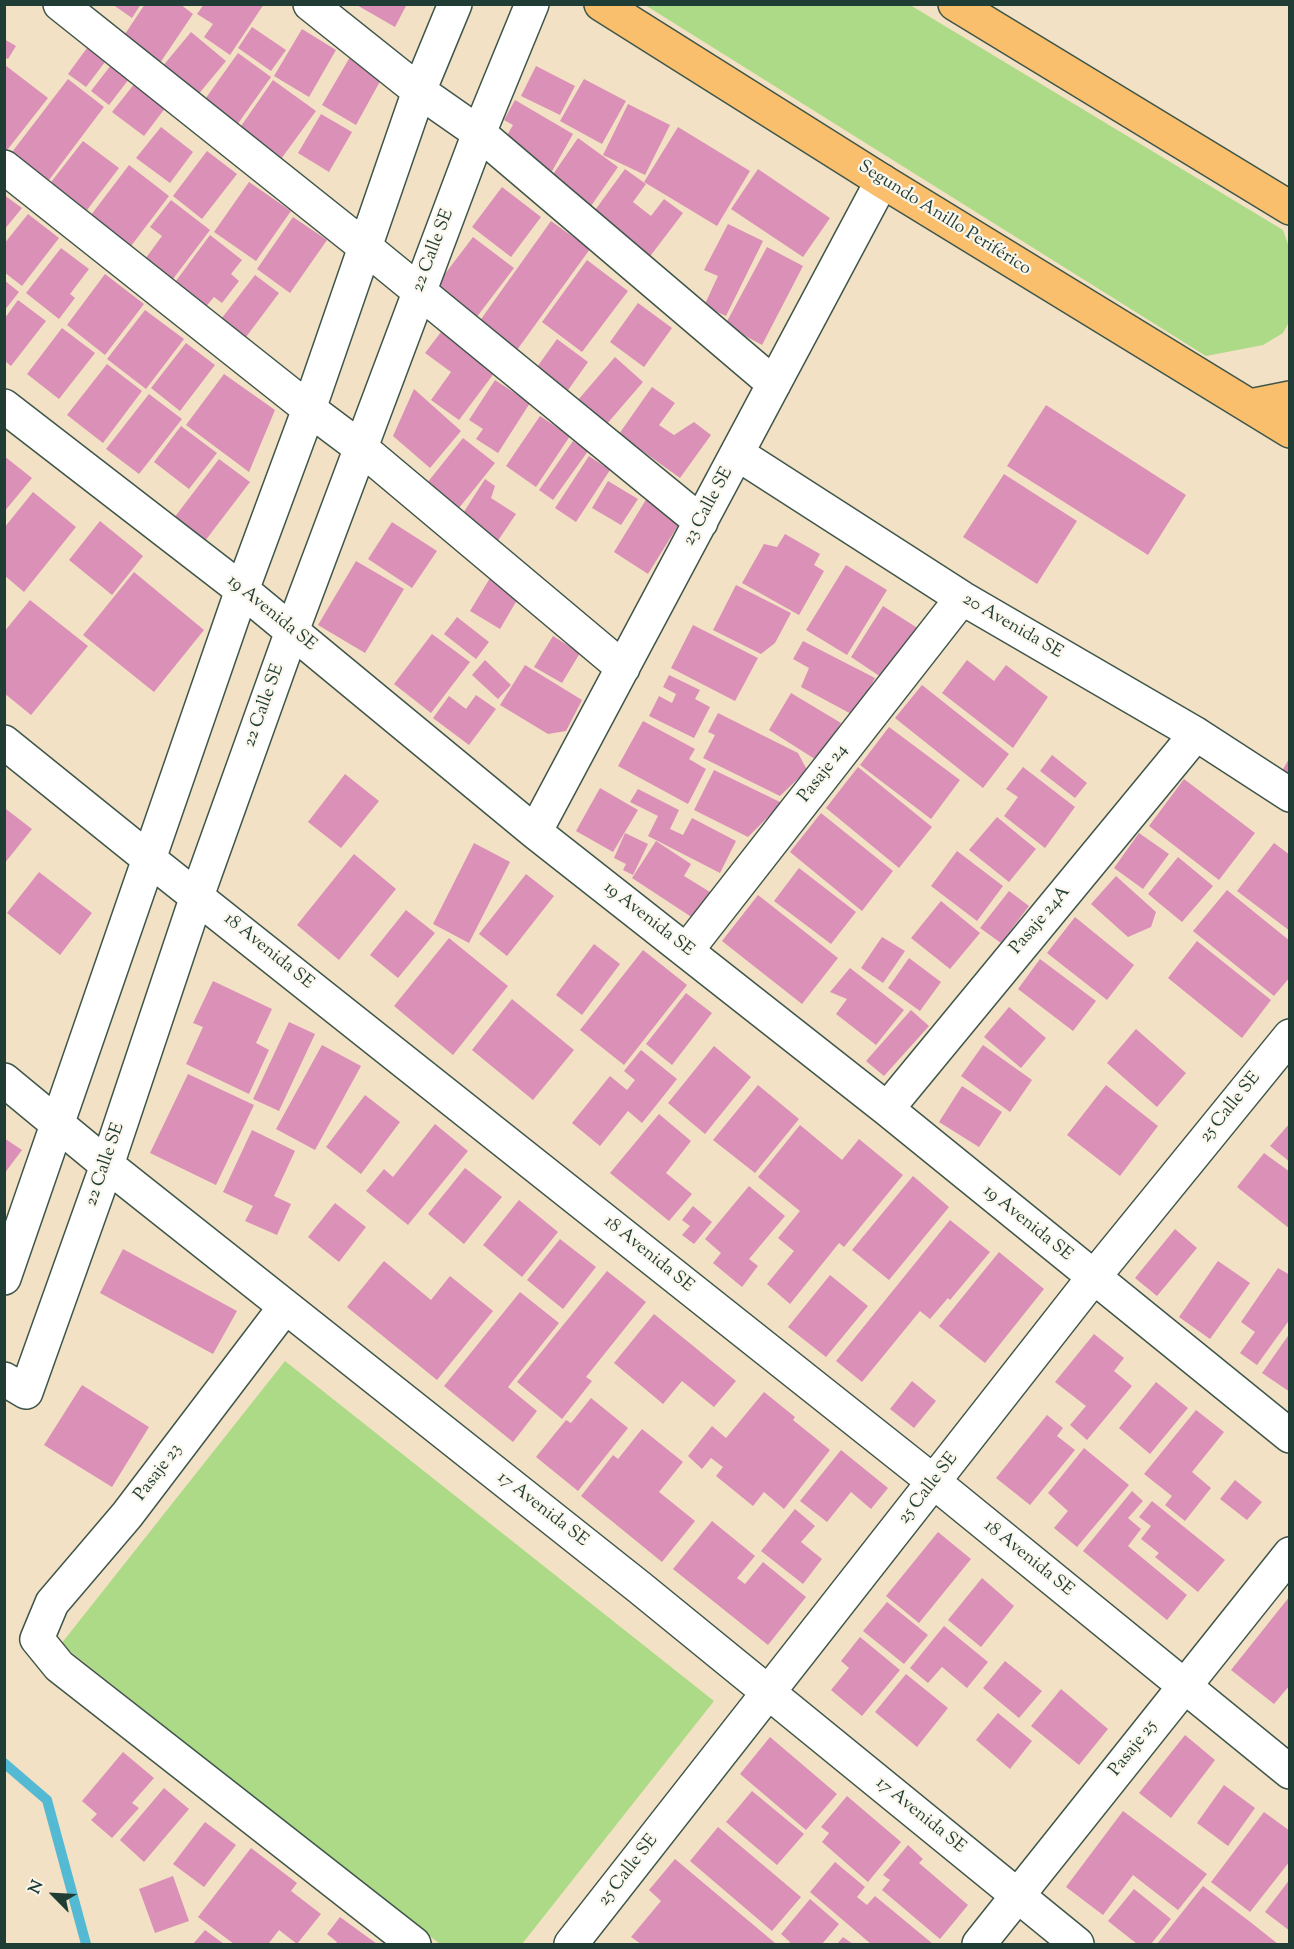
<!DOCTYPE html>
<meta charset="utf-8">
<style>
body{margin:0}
#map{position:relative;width:1294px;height:1949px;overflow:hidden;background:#f2e1c4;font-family:"Sorts Mill Goudy",serif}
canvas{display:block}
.frame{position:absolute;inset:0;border:6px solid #1f3d34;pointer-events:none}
.north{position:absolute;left:24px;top:1865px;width:60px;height:60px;-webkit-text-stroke:4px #fbf7ec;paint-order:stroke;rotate:294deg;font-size:16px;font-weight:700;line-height:24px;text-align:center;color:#1f3d34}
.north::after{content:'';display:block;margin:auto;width:21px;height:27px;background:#1f3d34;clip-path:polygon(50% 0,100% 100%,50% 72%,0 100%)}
</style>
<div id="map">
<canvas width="1294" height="1949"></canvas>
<div class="frame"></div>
<div class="north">N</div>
</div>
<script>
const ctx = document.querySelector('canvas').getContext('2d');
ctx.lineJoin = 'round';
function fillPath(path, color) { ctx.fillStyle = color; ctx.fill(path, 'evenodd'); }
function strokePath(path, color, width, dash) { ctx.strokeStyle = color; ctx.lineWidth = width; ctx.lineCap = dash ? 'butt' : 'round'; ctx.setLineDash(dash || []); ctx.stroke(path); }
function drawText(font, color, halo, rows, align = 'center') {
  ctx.font = font + ' "Sorts Mill Goudy",serif'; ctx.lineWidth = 4.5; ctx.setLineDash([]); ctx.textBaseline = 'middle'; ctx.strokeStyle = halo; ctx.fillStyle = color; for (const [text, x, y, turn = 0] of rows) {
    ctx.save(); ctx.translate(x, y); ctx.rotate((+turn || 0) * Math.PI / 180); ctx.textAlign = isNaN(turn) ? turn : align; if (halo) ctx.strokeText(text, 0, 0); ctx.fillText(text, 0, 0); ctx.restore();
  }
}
const green = new Path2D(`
 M645,5h265l373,225 7,20 -1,72 -6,11 -20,12 -57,11z
 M285,1361l429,340 -192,243h-82l-379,-300z`);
const stream = new Path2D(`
 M4,1763l43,37 39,144`);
const building = new Path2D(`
 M112,4h29l-9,14z
 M145,4h35l13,10 -33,49 -37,-26z
 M204,4h60l-34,51 -26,-18 9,-13 -16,-10z
 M355,4h52l-12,23z
 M252,27l34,23 -15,21 -33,-23z
 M302,29l34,21 -27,47 -35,-21z
 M191,32l35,29 -29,35 -35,-29z
 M4,39l12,7 -8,13 -4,-2z
 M87,48l18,14 -19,25 -18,-13z
 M238,53l33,24 -34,48 -34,-23z
 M350,57l33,19 -27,49 -34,-20z
 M5,65l43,33 -44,56v-88z
 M111,65l18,14 -20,26 -18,-14z
 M536,66l39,20 -15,29 -39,-19z
 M68,79l36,28 -58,77 -37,-28z
 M584,79l42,22 -24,43 -42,-23z
 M273,80l43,31 -35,48 -42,-30z
 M135,83l31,24 -22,29 -32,-24z
 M515,100l58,34 -22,39 -49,-29 11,-19 -9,-5z
 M628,104l42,21 -25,50 -42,-20z
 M321,114l31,18 -23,40 -31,-19z
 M161,127l32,25 -23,31 -34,-25z
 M678,127l72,44 -33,55 -73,-44z
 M578,138l40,29 -29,42 -40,-29z
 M83,141l36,27 -35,46 -36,-28z
 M207,151l30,23 -35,45 -29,-23z
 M129,165l40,31 -41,54 -40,-31z
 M625,169l21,15 -13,18 18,14 13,-17 19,14 -35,46 -58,-42z
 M758,169l72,49 -27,39 -72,-48z
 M249,182l42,29 -35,50 -42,-29z
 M502,187l39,30 -30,40 -39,-30z
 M4,195l18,13 -18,22z
 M171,200l39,30 -40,53 -27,-21 19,-26 -12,-9z
 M28,214l31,24 -37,48 -18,-14v-28z
 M293,217l34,23 -37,53 -33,-24z
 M551,221l39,28 -73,101 -38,-28z
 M728,224l35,17 -37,75 -22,-10 14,-30 -14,-6z
 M210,235l32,25 -11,14 8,7 -17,22 -8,-6 -10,12 -31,-24z
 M473,237l41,31 -38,50 -41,-31z
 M767,247l36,19 -41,79 -37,-20z
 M61,248l28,21 -19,25 5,4 -16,21 -33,-26z
 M587,260l41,31 -46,61 -40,-30z
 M105,274l39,30 -39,51 -38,-30z
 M255,275l24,18 -39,52 -25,-18z
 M4,280l15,12 -15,19z
 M18,300l28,21 -35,45 -6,-5v-43z
 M638,303l34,25 -28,39 -34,-25z
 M145,310l39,29 -38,50 -39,-30z
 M62,328l33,25 -36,46 -32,-25z
 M441,332l54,40 -36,48 -28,-20 20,-28 -26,-19z
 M557,339l31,23 -22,31 -31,-23z
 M186,343l29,22 -35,46 -29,-23z
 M615,357l28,25 -37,43 -28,-25z
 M107,364l35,27 -39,52 -36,-28z
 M224,374l51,36 -26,62 -63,-47z
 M495,380l35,23 -32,50 -22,-14 7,-10 -14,-9z
 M652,387l23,16 -16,22 15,10 20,-13 17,13 -31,43 -61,-44z
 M414,389l47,42 -31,37 -37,-32z
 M149,394l33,25 -43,55 -33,-25z
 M1046,405l140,90 -38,60 -141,-89z
 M540,416l30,20 -34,51 -30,-21z
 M181,426l36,27 -28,36 -35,-27z
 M463,438l32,25 -40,50 -32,-25z
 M573,441l15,10 -35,49 -14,-10z
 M4,456l28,22 -28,34z
 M589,456l21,14 -34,52 -21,-14z
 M219,459l31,23 -45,59 -31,-23z
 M1004,474l73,47 -40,63 -74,-47z
 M485,479l10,7 -4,12 25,16 -19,28 -37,-24z
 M608,481l30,18 -17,26 -29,-17z
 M33,492l43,35 -52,65 -20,-17v-47z
 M647,498l35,21 -34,55 -34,-22z
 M100,521l43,35 -31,39 -43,-35z
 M392,522l45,29 -25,37 -44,-29z
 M785,534l35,20 -6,11 10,6 -25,44 -57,-32 22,-39 13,3z
 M356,561l48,28 -39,64 -47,-28z
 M846,565l41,25 -40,65 -41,-25z
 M134,572l70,58 -50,62 -71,-57z
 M490,578l30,17 -20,34 -30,-18z
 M736,585l55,28 -16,30 -14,11 -48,-24z
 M30,600l58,46 -57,69 -27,-22v-61z
 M883,606l36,23 -32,52 -36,-24z
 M457,617l32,25 -13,17 -32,-25z
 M693,625l65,33 -23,43 -64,-33z
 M432,634l38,28 -39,51 -37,-29z
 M553,636l27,17 -18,30 -28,-16z
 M803,641l72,37 -20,38 -54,-29 8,-19 -16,-9z
 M485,660l26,25 -13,14 -26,-24z
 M967,660l27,21 12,-16 42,32 -35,51 -71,-55z
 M525,665l57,35 -16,31 -18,3 -48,-29z
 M669,675l31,15 -5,9 15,8 -16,31 -45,-22 10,-20 13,7 4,-9 -13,-7z
 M922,685l87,69 -26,34 -88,-70z
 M791,693l50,30 -23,38 -49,-31z
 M476,695l20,14 -27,36 -36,-27 16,-22 17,13z
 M718,713l80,40 9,17 -27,26 -77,-38 12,-23 -7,-3z
 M643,721l52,28 -6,10 17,10 -18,35 -70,-38z
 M889,727l71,53 -29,39 -71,-54z
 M1052,755l35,28 -12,15 -35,-27z
 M1290,757v18l-8,-4z
 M858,767l74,60 -33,41 -73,-60z
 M1023,767l52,40 -30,41 -41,-32 14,-19 -12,-8z
 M714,770l68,33 -34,34 -54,-27z
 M345,774l34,27 -38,47 -33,-26z
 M1184,779l71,54 -36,47 -70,-54z
 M600,788l38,22 -25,42 -37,-21z
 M638,789l41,21 -9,19 13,6 9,-17 44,23 -16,32 -72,-37 10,-20 -28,-14z
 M6,809l26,20 -28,35v-53z
 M821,813l72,58 -31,40 -72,-59z
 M997,817l39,32 -27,33 -40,-32z
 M625,833l23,11 -15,31 -10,-5 3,-6 -12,-6z
 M1139,833l30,21 -26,35 -29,-21z
 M656,841l35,23 -7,12 26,16 -17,26 -61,-40z
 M474,843l36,19 -41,81 -36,-19z
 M1274,843l16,12v76l-53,-40z
 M957,851l46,35 -26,35 -46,-35z
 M354,854l42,35 -57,71 -42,-35z
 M1178,857l35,29 -31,36 -34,-28z
 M799,868l57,44 -25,32 -57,-43z
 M39,872l53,41 -32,42 -53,-42z
 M526,874l28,22 -47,60 -28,-22z
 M1116,876l40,36 -5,15 -23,10 -37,-33z
 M1227,890l63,51v36l-16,19 -81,-65z
 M1009,891l20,15 -28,37 -21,-15z
 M758,895l80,63 -36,46 -80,-63z
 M941,901l39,32 -30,36 -39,-31z
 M406,910l29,23 -37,45 -28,-23z
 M1075,917l59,48 -27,35 -60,-47z
 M882,937l23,14 -22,32 -22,-15z
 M449,938l59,48 -55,69 -59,-49z
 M1197,941l74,59 -29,38 -74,-60z
 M594,944l26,20 -38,51 -26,-20z
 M643,950l44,35 -63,80 -44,-35z
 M909,958l32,24 -21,29 -32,-23z
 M1040,959l56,42 -23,30 -55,-42z
 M850,968l54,42 -28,35 -40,-31 11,-15 -17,-7z
 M213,981l59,28 -16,34 13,7 -20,44 -63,-30 17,-37 -10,-4z
 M686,993l26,20 -40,52 -26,-21z
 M512,999l62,51 -41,50 -61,-50z
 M1009,1007l37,31 -25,30 -37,-31z
 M911,1010l18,16 -45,50 -18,-15z
 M289,1022l26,12 -36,77 -26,-12z
 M1136,1029l50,44 -29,34 -50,-44z
 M322,1045l39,21 -46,84 -39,-21z
 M983,1045l49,35 -22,32 -49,-36z
 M714,1046l37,31 -46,57 -37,-31z
 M641,1050l36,29 -35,44 -14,-12 -28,35 -28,-23 38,-47 17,14 8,-10 -11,-9z
 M188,1074l66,31 -38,80 -66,-32z
 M758,1085l41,34 -44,54 -42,-33z
 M1106,1085l52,41 -38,50 -53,-41z
 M962,1086l40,26 -23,35 -40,-25z
 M365,1095l35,27 -39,52 -35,-27z
 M659,1114l32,27 -25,32 26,21 -23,27 -59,-48z
 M1290,1123v39l-20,-16z
 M435,1124l33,27 -60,74 -42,-34 18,-22 9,8z
 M800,1125l42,35 17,-21 44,36 -59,72 -5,-4 -49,61 -23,-20 27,-33 -16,-13 22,-27 -42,-34z
 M252,1130l43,21 -21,45 17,8 -14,31 -32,-14 8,-15 -30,-14z
 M4,1138l18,12 -18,24z
 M1264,1153l26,19v57l-53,-42z
 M465,1168l37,29 -38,47 -36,-30z
 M913,1176l36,31 -60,73 -37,-30z
 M749,1186l36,30 -36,43 9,7 -16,21 -29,-24 8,-10 -16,-14z
 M519,1200l39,32 -36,45 -39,-32z
 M335,1203l31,24 -27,35 -31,-25z
 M693,1206l19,16 -18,22 -12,-9 8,-9 -8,-6z
 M950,1220l40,32 -40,48 -2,-2 -18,21 -10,-8 -58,71 -26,-21z
 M1175,1229l22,19 -40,48 -22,-18z
 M560,1239l36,28 -33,42 -36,-29z
 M123,1249l114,62 -24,43 -113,-61z
 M999,1252l45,37 -59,74 -46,-37z
 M384,1261l47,39 19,-24 43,35 -56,69 -90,-73z
 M1218,1261l32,22 -40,56 -31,-22z
 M1278,1268l12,7v44l-33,46 -17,-12 15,-21 -14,-10z
 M607,1271l39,31 -60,75 6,4 -30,38 -45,-37z
 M830,1275l38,31 -42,51 -38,-30z
 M520,1292l39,31 -51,64 29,24 -24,31 -69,-56z
 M654,1314l82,67 -22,26 -32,-26 -19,23 -49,-41z
 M1290,1333v59l-28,-19z
 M1094,1334l30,24 -10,13 18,15 -45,54 -17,-15 16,-19 -31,-24z
 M912,1381l24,20 -22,27 -24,-19z
 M1156,1382l32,26 -38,46 -31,-26z
 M82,1385l67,42 -37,60 -68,-42z
 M764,1392l31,25 -2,3 37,30 -46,59 -20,-17 -11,14 -37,-30 7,-9 -12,-9 -9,11 -14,-13 24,-30 14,12z
 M591,1398l37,30 -50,63 -42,-34 30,-37 5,3z
 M1196,1410l28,22 -32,40 19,16 -26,33 -20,-16 7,-9 -28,-22z
 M1047,1415l16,13 -6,8 18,14 -45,55 -34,-27z
 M642,1429l41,33 -24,30 36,29 -33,41 -81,-66 32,-41 5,4z
 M1084,1448l45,37 -52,62 -23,-19 14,-17 -20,-18z
 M841,1450l47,38 -17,21 -20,-17 -24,30 -27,-21z
 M1235,1480l27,22 -15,18 -27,-21z
 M1132,1491l11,10 -15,17 13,11 -13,17 59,49 -20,25 -84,-69z
 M1152,1501l73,59 -27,32 -43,-35 4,-4 -18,-14 10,-13 -12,-9z
 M795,1509l20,17 -14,16 21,17 -19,25 -42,-33z
 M712,1521l43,35 -18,22 8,6 18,-22 43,35 -38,48 -95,-76z
 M938,1532l33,27 -52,64 -33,-27z
 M982,1578l32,28 -33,41 -33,-27z
 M1290,1596v89l-16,19 -43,-34z
 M887,1602l41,33 -24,29 -41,-33z
 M944,1626l44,36 -21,26 -25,-21 -14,16 -18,-15z
 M860,1637l40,33 -38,46 -31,-26 18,-22 -8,-7z
 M1005,1661l37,30 -23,27 -36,-30z
 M906,1674l42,34 -31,39 -42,-35z
 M1061,1689l47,40 -29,36 -48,-39z
 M998,1713l34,28 -22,28 -34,-29z
 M1185,1735l30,25 -44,58 -32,-25z
 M770,1737l67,57 -31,36 -66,-56z
 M123,1752l31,26 -22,25 7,5 -27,30 -21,-18 6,-6 -15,-13z
 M1224,1785l31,23 -27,38 -31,-23z
 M164,1788l25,21 -45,53 -24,-22z
 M752,1791l52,43 -27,31 -51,-43z
 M847,1796l54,46 -33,40 -46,-40 7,-9 -8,-6z
 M1123,1811l84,63 -29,36 -45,-35 -30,40 -37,-28z
 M1264,1812l26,19v30l-40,51 -39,-30z
 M205,1822l31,23 -32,42 -31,-23z
 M718,1827l83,70 -29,34 -82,-70z
 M908,1845l15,14 -4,4 49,42 -28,34 -58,-49 8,-10 -7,-5z
 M251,1848l46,35 -6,8 30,23 -24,30 -18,-14 -10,13 3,1h-38l-36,-27z
 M675,1859l100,84 -2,1h-132l-10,-7 30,-36 -12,-11z
 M835,1862l30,25 -8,10 10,8 8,-9 58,48h-62l-61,-52z
 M173,1876l16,45 -34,12 -16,-44z
 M1290,1879v52l-25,-19z
 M1203,1886l46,35 29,23h-121z
 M1134,1889l37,30 -20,25h-14l-29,-23z
 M810,1899l29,25 -17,20h-34l2,-2 -9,-8z
 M340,1917l37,27h-42l2,-2 -10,-8z
 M205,1930l19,14h-31z
 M843,1937l10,7h-16z`);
const minor = new Path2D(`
 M60,4l305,243 336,275
 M310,4l109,87 60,42 295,251
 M4,167l305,242 52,39 262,220
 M4,406l238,184 293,242 352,277 403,327
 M738,454l224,144 234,136 94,61
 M4,742l145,117 785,623 356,290
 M535,832l347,-651
 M687,950l275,-352
 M4,1080l103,85 532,422 438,357
 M887,1109l309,-375
 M4,1278l238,-688 67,-181 110,-318 36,-87
 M285,1307l-158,208 -75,88 -15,36 22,27 355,278
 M4,1379l22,13 81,-227 90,-269 95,-265 187,-498 53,-129
 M571,1944l522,-666 197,-242
 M979,1944l311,-390`);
const major = new Path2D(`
 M601,4l281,177 408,250
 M955,4l335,204
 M1250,406l40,-8`);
const streetNames = [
 ["Segundo Anillo Periférico",944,219,32],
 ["22 Calle SE",434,251,-69],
 ["23 Calle SE",709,507,-62],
 ["19 Avenida SE",271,614,39],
 ["20 Avenida SE",1012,627,30],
 ["22 Calle SE",265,706,-70],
 ["Pasaje 24",824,774,-52],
 ["19 Avenida SE",648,920,38],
 ["Pasaje 24A",1041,921,-50],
 ["18 Avenida SE",268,952,39],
 ["25 Calle SE",1231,1108,-51],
 ["22 Calle SE",106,1165,-71],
 ["19 Avenida SE",1027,1224,39],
 ["18 Avenida SE",648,1255,39],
 ["Pasaje 23",159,1473,-53],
 ["25 Calle SE",929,1489,-52],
 ["17 Avenida SE",542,1510,38],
 ["18 Avenida SE",1028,1559,39],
 ["Pasaje 25",1134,1749,-52],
 ["17 Avenida SE",920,1816,39],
 ["25 Calle SE",629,1871,-52]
];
fillPath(green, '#adda87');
strokePath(stream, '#54b9d3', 10);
fillPath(building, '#db90b7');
strokePath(minor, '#3f564a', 36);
strokePath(major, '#3f564a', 36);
strokePath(minor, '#fff', 33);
strokePath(major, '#f9bf6d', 33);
drawText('18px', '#1f3d34', '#fbf7ec', streetNames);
</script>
